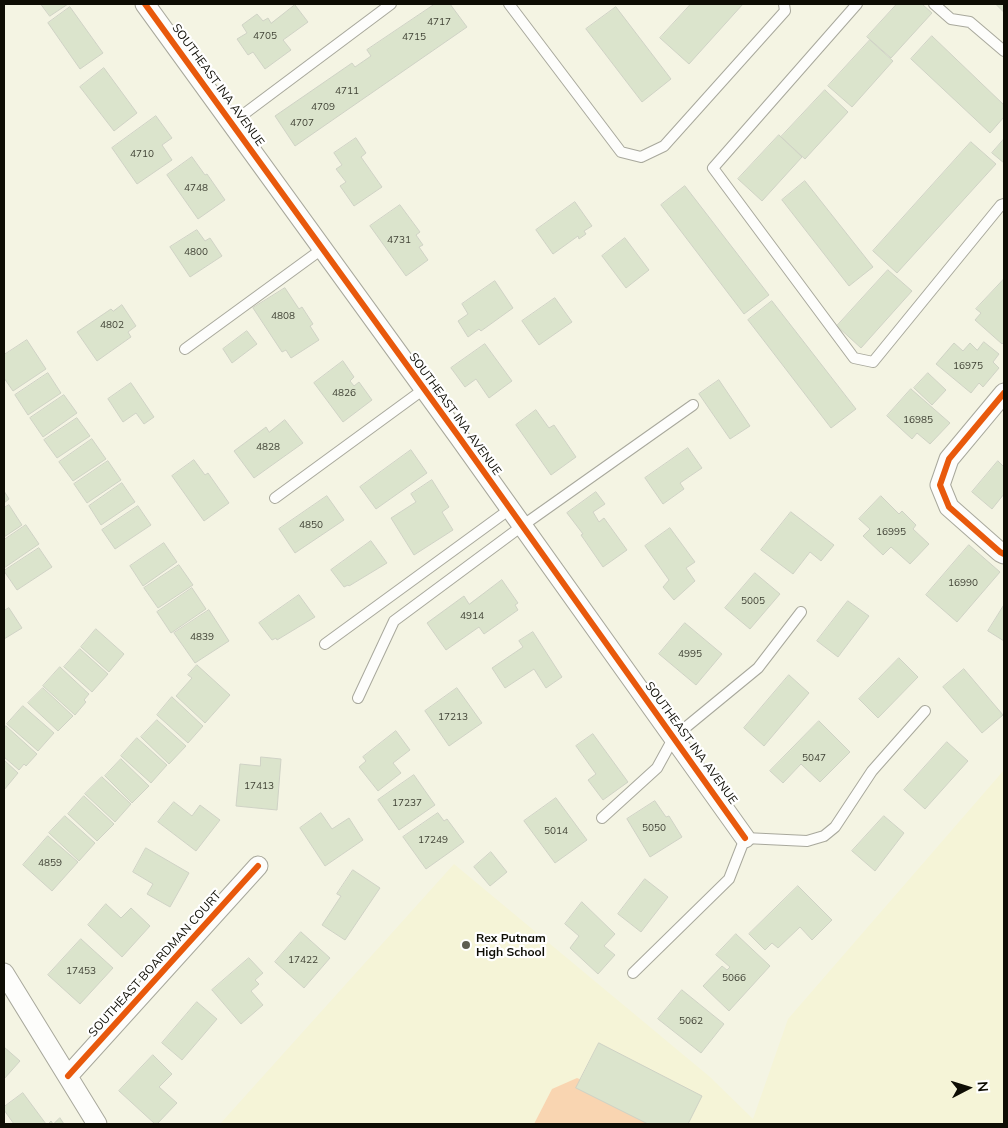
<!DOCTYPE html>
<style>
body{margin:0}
#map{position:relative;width:1008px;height:1128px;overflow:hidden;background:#f4f4e3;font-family:Mulish,sans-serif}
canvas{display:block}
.frame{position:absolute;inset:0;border:5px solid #0e0d04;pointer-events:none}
.north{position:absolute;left:943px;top:1063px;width:50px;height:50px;-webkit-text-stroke:4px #fff;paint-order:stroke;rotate:85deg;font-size:14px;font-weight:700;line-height:20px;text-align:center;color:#0e0d04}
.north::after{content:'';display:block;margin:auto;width:18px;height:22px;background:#0e0d04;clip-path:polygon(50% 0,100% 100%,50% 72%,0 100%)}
</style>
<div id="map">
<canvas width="1008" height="1128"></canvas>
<div class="frame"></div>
<div class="north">N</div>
</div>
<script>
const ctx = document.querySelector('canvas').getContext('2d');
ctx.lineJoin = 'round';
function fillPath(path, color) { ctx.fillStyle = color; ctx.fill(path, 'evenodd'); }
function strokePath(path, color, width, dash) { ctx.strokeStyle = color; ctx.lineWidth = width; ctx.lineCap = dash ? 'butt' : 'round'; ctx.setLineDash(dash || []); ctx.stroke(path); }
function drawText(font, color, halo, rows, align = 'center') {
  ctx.font = font + ' Mulish,sans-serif'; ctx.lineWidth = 4.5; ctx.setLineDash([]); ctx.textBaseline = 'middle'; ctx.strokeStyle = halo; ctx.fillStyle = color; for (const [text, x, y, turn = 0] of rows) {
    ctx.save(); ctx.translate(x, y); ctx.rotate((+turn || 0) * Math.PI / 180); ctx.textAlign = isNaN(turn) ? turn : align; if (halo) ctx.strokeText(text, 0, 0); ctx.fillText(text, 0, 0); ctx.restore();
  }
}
const built = new Path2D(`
 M1004,770v354h-784l234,-260 256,213 43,42 35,-100z`);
const green = new Path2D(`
 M577,1078l108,46h-151l18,-35z`);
const building = new Path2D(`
 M41,4h27l-18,12z
 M435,4h15l17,23 -172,119 -20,-30 77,-53 3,4 16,-11 -4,-6z
 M691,4h52l-54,60 -29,-26z
 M897,4h25l10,9 -41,45 -24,-21z
 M996,4h8v8z
 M295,5l13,17 -25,18 8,10 -26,19 -12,-17 -5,3 -11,-16 10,-6 -5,-8 15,-11 6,7 5,-3 3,5z
 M70,7l33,46 -23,16 -32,-46z
 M616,7l55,72 -29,23 -56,-73z
 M932,36l72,69v12l-14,16 -79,-74z
 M870,40l23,21 -41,46 -24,-21z
 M104,68l33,45 -23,18 -34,-44z
 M825,90l23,22 -43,47 -24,-22z
 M156,116l16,22 -10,7 10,15 -35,24 -25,-36z
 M779,135l23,22 -40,44 -24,-22z
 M356,138l10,15 -5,4 21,30 -28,19 -14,-20 6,-4 -10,-13 6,-4 -8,-12z
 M1004,139v24l-12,-10z
 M971,142l25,22 -99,109 -24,-22z
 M192,157l13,18 2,-1 18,26 -27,19 -31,-44z
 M805,181l68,86 -24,19 -67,-86z
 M685,186l84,109 -25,19 -83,-109z
 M575,202l17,24 -8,5 2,3 -7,5 -1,-3 -25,18 -17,-24z
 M400,205l20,27 -4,3 7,10 -4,2 9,13 -22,16 -36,-50z
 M197,230l8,11 5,-3 12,18 -32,21 -20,-30z
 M625,238l24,32 -23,18 -24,-32z
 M888,270l24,21 -51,57 -24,-22z
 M1004,279v63l-2,2 -27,-24 6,-7 -5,-4z
 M495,281l18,27 -32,23 -2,-2 -11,8 -10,-16 10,-7 -6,-10z
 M285,288l14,21 3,-2 11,17 -3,2 9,14 -28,18 -5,-8 -4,2 -29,-44z
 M555,298l17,24 -33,23 -17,-24z
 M772,301l84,108 -25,19 -83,-108z
 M122,305l14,21 -8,6 3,5 -34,24 -20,-29 34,-23 2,2z
 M247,331l10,13 -25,19 -9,-14z
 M27,340l19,29 -33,22 -9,-13v-23z
 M984,342l15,12 -6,8 6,6 -16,19 -4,-4 -8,10 -35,-29 18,-21 9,8 7,-8 7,7z
 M485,344l27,37 -23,17 -13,-19 -11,8 -14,-19z
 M343,361l11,16 -4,4 4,5 5,-4 13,18 -29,22 -29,-39z
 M48,373l13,20 -33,22 -13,-20z
 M928,373l18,17 -14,15 -18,-17z
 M719,380l31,46 -20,13 -31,-45z
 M131,383l23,34 -10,7 -8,-11 -13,9 -15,-23z
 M911,389l39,34 -20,21 -13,-11 -5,6 -25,-23z
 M64,395l13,18 -34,24 -13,-19z
 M536,410l13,18 5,-3 22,32 -25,18 -35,-50z
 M77,418l13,18 -33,22 -13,-18z
 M285,420l18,23 -49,35 -20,-27 32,-24 3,5z
 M92,439l14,20 -33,22 -14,-19z
 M688,448l14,20 -22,15 4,6 -21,15 -18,-26z
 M411,450l16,23 -51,36 -16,-22z
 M194,460l11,15 3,-2 21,30 -25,18 -32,-45z
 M108,461l13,19 -34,23 -13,-19z
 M998,461l6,6v27l-12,15 -20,-17z
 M432,480l17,27 -7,5 11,18 -39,25 -23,-37 25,-16 -5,-8z
 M122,483l13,19 -34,23 -12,-19z
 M4,491l5,8 -5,4z
 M596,492l9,12 -12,8 6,10 5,-4 23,32 -24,17 -22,-32 2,-1 -16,-21z
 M327,496l17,24 -49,33 -16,-24z
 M881,496l18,18 3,-3 14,14 -3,4 16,15 -19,20 -19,-17 -8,8 -20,-19 7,-7 -11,-10z
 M9,505l13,20 -18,12v-29z
 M138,506l13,19 -36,24 -13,-19z
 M791,512l43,33 -13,16 -11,-9 -17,22 -32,-24z
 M26,525l13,19 -35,24v-28z
 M670,528l25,34 -9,6 9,13 -21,19 -11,-13 6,-7 -24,-34z
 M371,541l16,22 -38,23 -1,-1 -4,2 -13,-17z
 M164,543l13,19 -34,24 -13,-20z
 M969,545l31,27 -43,50 -31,-27z
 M39,548l13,19 -35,23 -13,-19z
 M179,565l14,20 -35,23 -14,-20z
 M755,573l25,21 -30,35 -25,-21z
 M502,580l16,23 -3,2 3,5 -34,24 -5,-7 -33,23 -19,-27 37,-27 5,8z
 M192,588l14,21 -35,24 -14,-21z
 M299,595l16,22 -38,23 -1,-2 -4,2 -13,-17z
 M848,601l21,15 -31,41 -21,-16z
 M1004,605v36l-16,-10z
 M9,608l13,20 -18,11v-28z
 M209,610l20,31 -34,22 -21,-30z
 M685,623l37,31 -26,31 -37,-31z
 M96,629l28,25 -15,18 -28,-25z
 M533,632l29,45 -16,11 -12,-19 -29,19 -13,-20 31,-21 -4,-6z
 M80,649l28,25 -16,18 -28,-25z
 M899,658l19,19 -40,41 -19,-19z
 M197,665l33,30 -25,28 -29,-27 16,-18 -4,-3z
 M60,667l29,27 -5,6 2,2 -11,13 -32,-29z
 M964,669l39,46 -21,18 -39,-46z
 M789,675l20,18 -45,53 -20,-18z
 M43,688l30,28 -15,15 -30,-28z
 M457,688l25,35 -33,23 -24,-35z
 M172,697l31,29 -15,17 -31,-28z
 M23,706l31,27 -16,18 -31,-27z
 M157,720l29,26 -17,18 -28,-27z
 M819,721l31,31 -30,30 -19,-18 -18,19 -13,-12z
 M6,726l31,28 -11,12 -2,-2 -5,6 -15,-13v-28z
 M396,731l14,19 -17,13 8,10 -23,18 -19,-24 7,-6 -3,-4z
 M593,734l35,48 -25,18 -15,-20 8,-6 -20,-28z
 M137,738l30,27 -16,18 -30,-27z
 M947,742l21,19 -43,48 -21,-19z
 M261,757l20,2 -4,51 -41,-4 4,-42 20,2z
 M121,759l28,27 -17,17 -27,-27z
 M4,760l14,13 -14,17z
 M414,775l21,30 -36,25 -21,-30z
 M102,777l29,27 -16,18 -30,-28z
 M84,796l30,28 -17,17 -29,-27z
 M556,798l31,42 -32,23 -31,-42z
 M655,801l11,16 3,-1 13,21 -32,20 -23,-38z
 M174,802l18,14 8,-11 20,15 -24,31 -38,-29z
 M321,813l11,16 17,-11 14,22 -38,26 -25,-38z
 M438,813l6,8 3,-2 17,23 -38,27 -23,-32z
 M65,816l30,27 -16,18 -30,-28z
 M884,816l20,17 -29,38 -23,-20z
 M48,836l30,26 -26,29 -29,-26z
 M146,848l43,25 -19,34 -23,-13 6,-10 -20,-12z
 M491,852l16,20 -17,14 -16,-19z
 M353,870l27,18 -35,52 -23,-15 19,-29 -4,-2z
 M645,879l23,18 -27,35 -23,-18z
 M798,886l34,34 -20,20 -12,-13 -22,21 -6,-5 -7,7 -16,-16z
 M582,902l33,32 -11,12 11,9 -17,19 -28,-26 9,-12 -14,-12z
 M106,904l15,14 10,-10 19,18 -28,31 -34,-32z
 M301,932l29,26 -26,30 -29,-26z
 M736,934l34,32 -41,45 -26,-25 19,-20 5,4 3,-3 -14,-12z
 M81,939l32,29 -33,36 -32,-29z
 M249,958l14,15 -8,7 4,4 -8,7 12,14 -22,19 -29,-34z
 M682,990l42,34 -23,29 -43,-34z
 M197,1002l20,17 -35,41 -20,-17z
 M599,1043l103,53 -14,28h-40l-72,-36z
 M4,1047l16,14 -16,18z
 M153,1055l19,19 -13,13 18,16 -20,21h-2l-36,-33z
 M23,1093l23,31h-32l-10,-14v-3z
 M60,1118l4,6h-16l3,-3 2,3z`);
const service = new Path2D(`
 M509,4l112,148 20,5 23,-11 121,-135 -1,-7
 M857,4l-144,164 141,190 19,4 128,-157 3,-1
 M934,4l17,15 19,3 34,29
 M232,123l159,-119
 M185,349l137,-100
 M275,498l149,-109
 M325,644l185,-135
 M358,698l36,-77 128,-95 171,-121
 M602,818l55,-50 17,-31 84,-69 43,-56
 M633,973l96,-94 16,-41 62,3 17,-5 11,-9 37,-56 53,-60`);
const minor = new Path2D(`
 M145,4l314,433 286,401
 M1004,393l-55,66 -9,26 9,22 51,45 4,2
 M4,973l93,151
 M68,1076l190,-210`);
const cycleway = new Path2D(`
 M145,4l314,433 286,401
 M1004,393l-55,66 -9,26 9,22 51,45 4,2
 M68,1076l190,-210`);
const markers = [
 [466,945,5,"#5e5e52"]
];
const numberNames = [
 ["4717",439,22],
 ["4705",265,36],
 ["4715",414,37],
 ["4711",347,91],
 ["4709",323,107],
 ["4707",302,123],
 ["4710",142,154],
 ["4748",196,188],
 ["4731",399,240],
 ["4800",196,252],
 ["4808",283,316],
 ["4802",112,325],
 ["16975",968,366],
 ["4826",344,393],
 ["16985",918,420],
 ["4828",268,447],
 ["4850",311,525],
 ["16995",891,532],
 ["16990",963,583],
 ["5005",753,601],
 ["4914",472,616],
 ["4839",202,637],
 ["4995",690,654],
 ["17213",453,717],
 ["5047",814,758],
 ["17413",259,786],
 ["17237",407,803],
 ["5050",654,828],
 ["5014",556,831],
 ["17249",433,840],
 ["4859",50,863],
 ["17422",303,960],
 ["17453",81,971],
 ["5066",734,978],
 ["5062",691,1021]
];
const streetNames = [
 ["SOUTHEAST INA AVENUE",218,85,54],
 ["SOUTHEAST INA AVENUE",455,414,54],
 ["SOUTHEAST INA AVENUE",691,743,54],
 ["SOUTHEAST BOARDMAN COURT",155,964,-48]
];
const poiNames = [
 ["Rex Putnam",476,938],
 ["High School",476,952]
];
fillPath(built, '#f5f4d7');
fillPath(green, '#f9d5b1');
fillPath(building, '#dbe4cc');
strokePath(building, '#cfd2c5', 1);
strokePath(service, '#a8a89c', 12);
strokePath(minor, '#a8a89c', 21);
strokePath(service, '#fdfdfb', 10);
strokePath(minor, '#fdfdfb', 19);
strokePath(cycleway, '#e8590c', 6);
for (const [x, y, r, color] of markers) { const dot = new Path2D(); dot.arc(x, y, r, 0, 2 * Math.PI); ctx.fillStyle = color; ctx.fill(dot); strokePath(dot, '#fff', 2); }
drawText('10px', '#414336', null, numberNames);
drawText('12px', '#0e0d04', '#fff', streetNames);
drawText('bold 12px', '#0e0d04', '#fff', poiNames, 'left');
</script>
